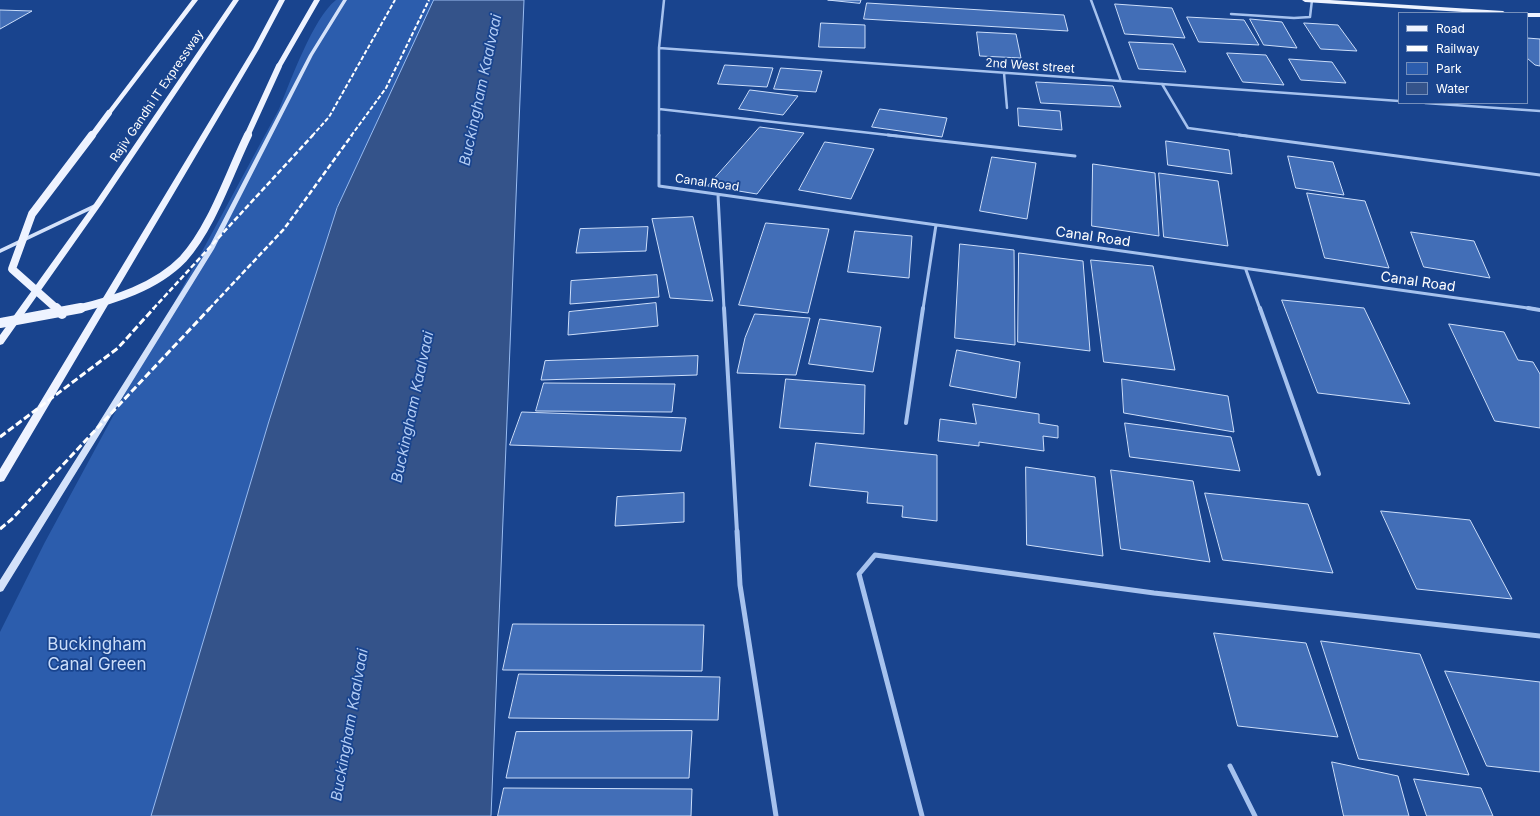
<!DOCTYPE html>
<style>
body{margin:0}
#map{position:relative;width:1540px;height:816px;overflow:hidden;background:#19448e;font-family:Inter,sans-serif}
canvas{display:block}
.legend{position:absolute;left:1398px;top:12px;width:130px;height:92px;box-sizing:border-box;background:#19448e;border:1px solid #758fbb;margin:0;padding:5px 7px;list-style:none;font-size:12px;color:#fff}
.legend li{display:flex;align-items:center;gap:8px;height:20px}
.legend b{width:20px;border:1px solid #758fbb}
</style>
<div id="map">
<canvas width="1540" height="816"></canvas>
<ul class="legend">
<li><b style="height:5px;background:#eef3ff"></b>Road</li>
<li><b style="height:5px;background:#fff"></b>Railway</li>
<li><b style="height:11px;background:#2c5dad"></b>Park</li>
<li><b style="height:11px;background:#34538a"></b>Water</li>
</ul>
</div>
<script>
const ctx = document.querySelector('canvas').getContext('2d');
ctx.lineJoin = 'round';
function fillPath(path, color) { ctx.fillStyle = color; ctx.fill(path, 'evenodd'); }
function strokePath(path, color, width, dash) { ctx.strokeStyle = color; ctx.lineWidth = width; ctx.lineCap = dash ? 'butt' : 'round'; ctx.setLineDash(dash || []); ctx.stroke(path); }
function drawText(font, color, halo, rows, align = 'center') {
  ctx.font = font + ' Inter,sans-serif'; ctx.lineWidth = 3.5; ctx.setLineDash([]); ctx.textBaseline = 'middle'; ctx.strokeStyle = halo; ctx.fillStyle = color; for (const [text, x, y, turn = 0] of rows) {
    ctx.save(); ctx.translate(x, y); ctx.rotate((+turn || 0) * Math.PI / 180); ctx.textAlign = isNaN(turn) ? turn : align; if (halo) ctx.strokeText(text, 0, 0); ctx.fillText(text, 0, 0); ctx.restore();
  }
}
const green = new Path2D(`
 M336,0h98l-97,208 -68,213 -118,395h-151v-184l45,-90 234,-433c12,-29 34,-91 57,-109z`);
const water = new Path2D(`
 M434,0h90l-33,816h-340l118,-395 68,-213z`);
const building = new Path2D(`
 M828,0h33l-1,3z
 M867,3l197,12 4,16 -204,-12z
 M1115,4l57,4 13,30 -60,-4z
 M0,10l32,1 -32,18z
 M1187,17l57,3 15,25 -60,-3z
 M1250,19l32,3 15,26 -33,-3z
 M821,23l44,2v23l-46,-1z
 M1304,23l34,2 19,26 -36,-2z
 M977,32l39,2 5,24 -41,-2z
 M1527,38l13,1v27l-5,-1 -8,-7z
 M1129,42l44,2 13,28 -47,-3z
 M1227,53l39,2 18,30 -41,-3z
 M1289,59l43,3 14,21 -45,-3z
 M725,65l48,3 -6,19 -49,-3z
 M781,68l41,3 -6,21 -42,-3z
 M1036,82l77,4 8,21 -80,-4z
 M750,90l48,6 -15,19 -44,-6z
 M1018,108l42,3 2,19 -43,-4z
 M880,109l67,9 -5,19 -70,-10z
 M760,127l44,6 -47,61 -49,-8z
 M1166,141l63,9 3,24 -64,-9z
 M825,142l49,7 -23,50 -52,-9z
 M1288,156l45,6 11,33 -48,-7z
 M992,157l44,6 -9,56 -47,-8z
 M1093,164l62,9 4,63 -67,-10z
 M1159,173l59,8 10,65 -64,-9z
 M1307,193l58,8 24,67 -64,-10z
 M693,217l20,84 -43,-3 -18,-79z
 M766,223l63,6 -21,84 -69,-8z
 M648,227l-2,24 -70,2 4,-24z
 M855,231l57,5 -3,42 -61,-6z
 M1411,232l63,9 16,37 -66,-11z
 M960,244l54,6 1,95 -60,-7z
 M1019,253l64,8 7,90 -72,-9z
 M1091,260l62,6 22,104 -71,-8z
 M657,275l2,22 -89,7 1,-23z
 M1282,300l82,8 46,96 -92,-11z
 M656,303l2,23 -90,9 1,-23z
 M755,314l55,4 -14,57 -59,-2 8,-35z
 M820,319l61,8 -8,45 -64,-8z
 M1449,324l55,8 14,28 15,2 7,12v54l-45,-7z
 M957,350l63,12 -4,36 -66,-12z
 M698,356l-1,19 -156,5 4,-19z
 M786,379l79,6 -1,49 -84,-6z
 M1122,379l106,17 6,36 -110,-19z
 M544,383l131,1 -3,28 -136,-1z
 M973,404l66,10v9l19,3v12l-15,-2 1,15 -65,-9v4l-41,-5 2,-22 36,5z
 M522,412l164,6 -5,33 -171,-6z
 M1125,423l106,14 9,34 -110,-14z
 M816,443l121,12v66l-35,-4 1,-11 -36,-3 1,-11 -58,-6z
 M1026,467l69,10 8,79 -76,-11z
 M1111,470l82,11 17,81 -89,-13z
 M684,493v29l-69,4 2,-29z
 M1205,493l103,11 25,69 -110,-13z
 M1381,511l89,9 42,79 -95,-10z
 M513,624l191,1 -2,46 -199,-1z
 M1214,633l92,10 32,94 -100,-11z
 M1321,641l99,13 49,121 -110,-16z
 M1445,671l95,11v90l-53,-6z
 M519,674l201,3 -2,43 -209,-2z
 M692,731l-3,47h-183l10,-46z
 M1332,762l66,14 11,40h-65z
 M1414,779l67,9 12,28h-66z
 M504,788l188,1 -1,27h-193z`);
const streetFar3 = new Path2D(`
 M1091,0l30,81
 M1231,14l63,4 16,-1 2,-17
 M659,48l740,53
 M1004,73l3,35
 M1162,84l26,44 59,8
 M1425,103l115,8
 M659,109l238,27
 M659,136v-88l5,-48`);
const streetFar2 = new Path2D(`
 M659,135v51l876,123
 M888,135l187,21
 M1239,135l301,40
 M718,195l6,114
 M1246,270l14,39
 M923,309l13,-84`);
const streetFar1 = new Path2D(`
 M724,308l13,224
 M1260,308l59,166
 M1528,308l12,2
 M906,423l17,-115`);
const street = new Path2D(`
 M737,531l3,54 36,231
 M1230,766l25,50
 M922,816l-63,-242 16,-19 279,38 386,43`);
const secondary = new Path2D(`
 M343,0h4l-34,55 -99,194 -211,342 -3,1v-12l208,-331 101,-194z
 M97,203l2,1v2l-99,47v-4z`);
const primary = new Path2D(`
 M192,0h6l-87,114h-4v-2z
 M233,0h6l-138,205 -98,139 -3,1v-10l94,-131z
 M279,0h6l-26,49 -255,432 -4,1v-13l253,-420z
 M314,0h6l-38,66 -5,1 -1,-1z
 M1302,0h28l173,11 3,2h-28l-173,-11z
 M1527,13h13v4h-13z`);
const railFar2 = new Path2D(`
 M312,136l17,-19 66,-117
 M351,136l35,-48 43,-88`);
const railFar1 = new Path2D(`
 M153,309l160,-174
 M209,309l75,-80 68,-94`);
const rail = new Path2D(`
 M0,437l118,-89 36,-40
 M0,529l12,-10 198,-211`);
const primaryBridgeFar2 = new Path2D(`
 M92,136l17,-23
 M247,136l32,-70`);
const primaryBridgeFar1 = new Path2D(`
 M57,309l-45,-40 20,-55 60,-79
 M77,309c37,-9 79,-22 106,-50 29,-32 46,-85 65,-124`);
const primaryBridge = new Path2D(`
 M56,308l6,6
 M0,323l81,-15`);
const farStreetnames = [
 ["2nd West street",1030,66,4],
 ["Rajiv Gandhi IT Expressway",157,96,-56],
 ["Canal Road",707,183,8]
];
const streetNames = [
 ["Canal Road",1093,237,8],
 ["Canal Road",1418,282,8]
];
const waterNames = [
 ["Buckingham Kaalvaai",481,90,-78],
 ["Buckingham Kaalvaai",413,407,-78],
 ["Buckingham Kaalvaai",350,725,-80]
];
const nearParknames = [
 ["Buckingham",97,645],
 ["Canal Green",97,665]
];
fillPath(green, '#2c5dad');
fillPath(water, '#34538a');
strokePath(water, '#99bcf1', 1);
fillPath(building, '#426eb7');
strokePath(building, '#ccdefa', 1);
strokePath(streetFar3, '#a6c2ee', 2.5);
strokePath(streetFar2, '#a6c2ee', 3);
strokePath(streetFar1, '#a6c2ee', 4);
strokePath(street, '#a6c2ee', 5);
fillPath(secondary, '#d4e2fa');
fillPath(primary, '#eef3ff');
strokePath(railFar2, '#fff', 2, [4.5, 2]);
strokePath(railFar1, '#fff', 2.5, [5.5, 2.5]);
strokePath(rail, '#fff', 3, [7, 3]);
strokePath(primaryBridgeFar2, '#eef3ff', 6);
strokePath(primaryBridgeFar1, '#eef3ff', 8);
strokePath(primaryBridge, '#eef3ff', 10);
drawText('12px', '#fff', '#19448e', farStreetnames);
drawText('14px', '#fff', '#19448e', streetNames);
drawText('italic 15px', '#b2ccf5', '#19448e', waterNames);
drawText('17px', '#ccdefa', '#19448e', nearParknames);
</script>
